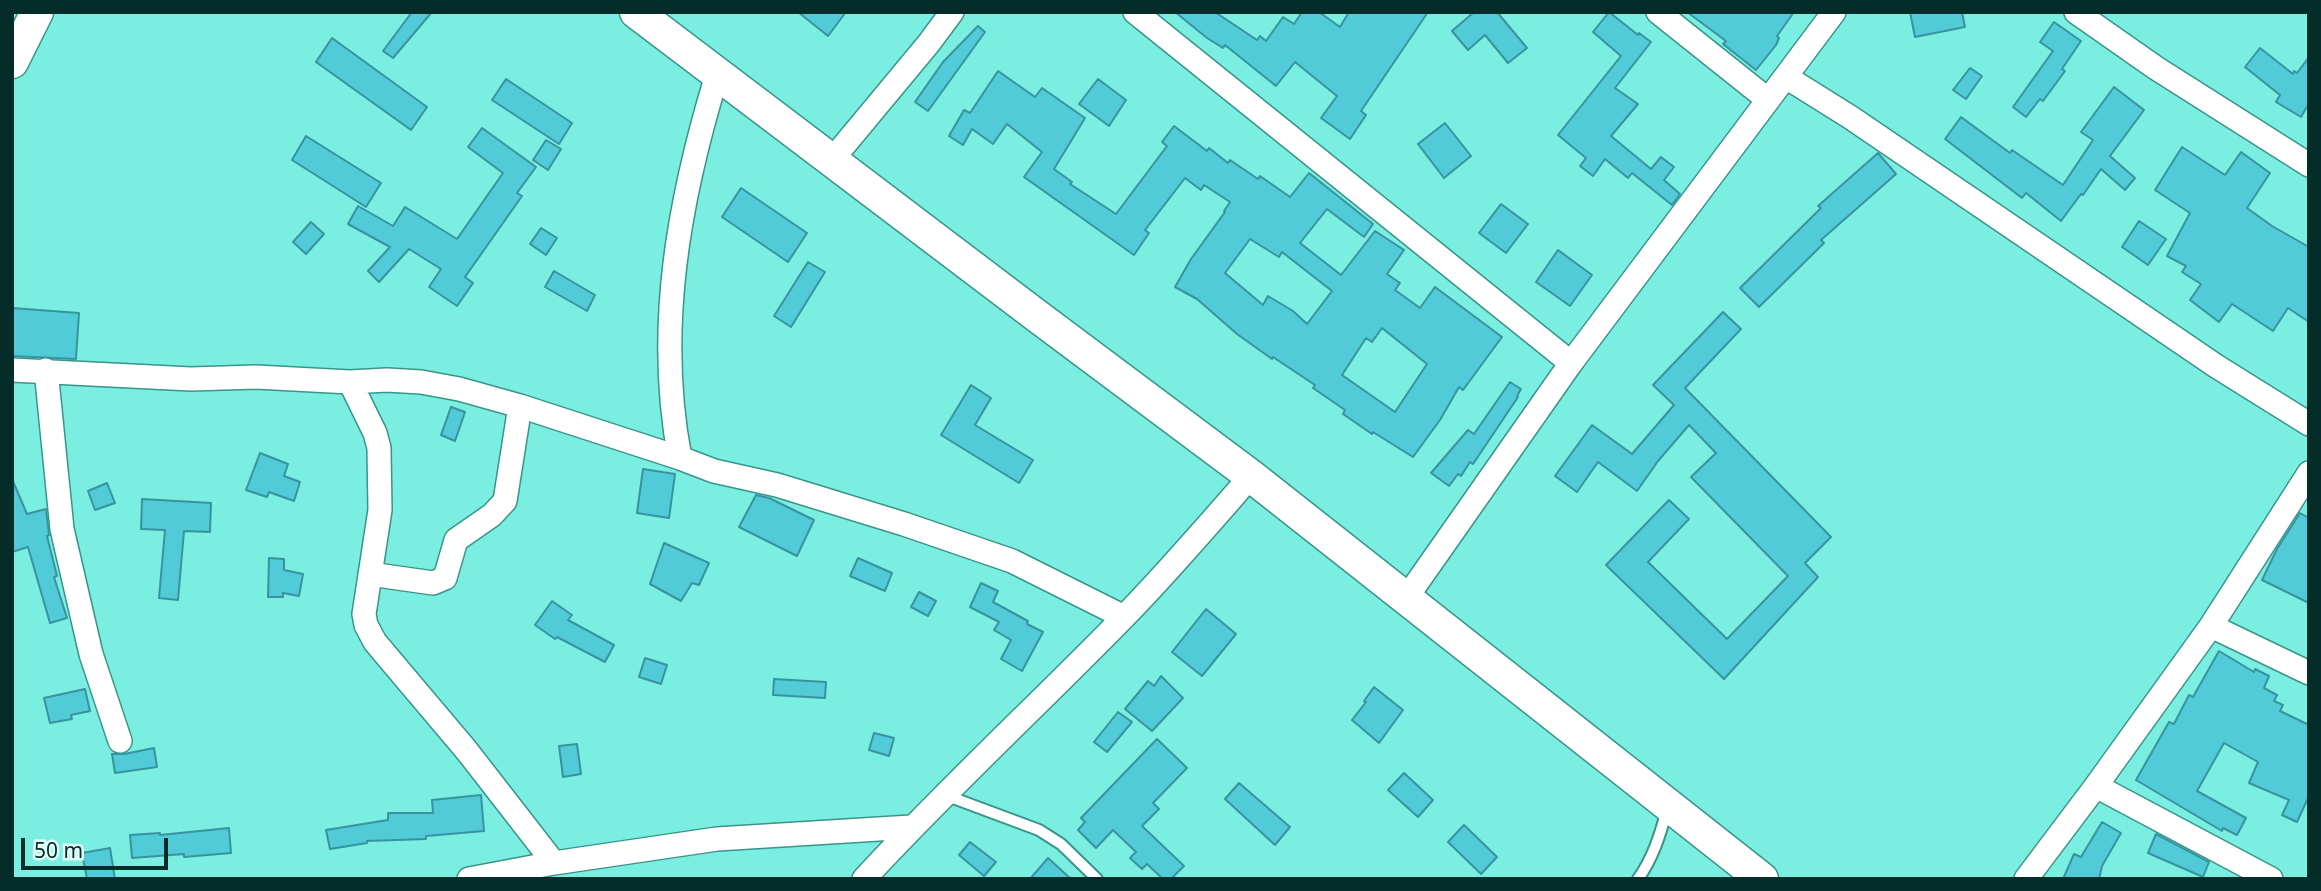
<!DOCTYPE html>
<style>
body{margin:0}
#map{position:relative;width:2321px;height:891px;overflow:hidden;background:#7aeee0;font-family:"Noto Sans",sans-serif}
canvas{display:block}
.frame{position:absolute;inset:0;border:14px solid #042c28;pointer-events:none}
.scale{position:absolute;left:21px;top:838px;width:147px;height:32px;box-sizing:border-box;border:4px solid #042c28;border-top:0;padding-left:9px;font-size:21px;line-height:24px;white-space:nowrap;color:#042c28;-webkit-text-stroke:5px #e0fffa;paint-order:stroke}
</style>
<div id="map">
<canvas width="2321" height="891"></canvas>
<div class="frame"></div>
<div class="scale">50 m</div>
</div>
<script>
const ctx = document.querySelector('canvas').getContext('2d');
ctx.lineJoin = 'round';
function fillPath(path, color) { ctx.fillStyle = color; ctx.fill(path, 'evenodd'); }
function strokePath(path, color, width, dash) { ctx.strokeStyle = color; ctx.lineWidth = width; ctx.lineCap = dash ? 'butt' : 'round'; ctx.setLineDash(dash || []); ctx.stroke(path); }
const building = new Path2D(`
 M412,12h20l-39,46 -10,-7z
 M798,12h48l-18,24z
 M1175,12h40l42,28 3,-4 6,5 17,-24 11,7 8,-12h17l21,15 9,-15h79l-67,99 5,4 -16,24 -29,-21 16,-22 -42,-34 -19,24 -51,-41 -2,3 -16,-10z
 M1474,12h23l30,36 -19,15 -23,-28 -17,15 -16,-19z
 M1609,12l29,23 1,-2 12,9 -36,46 23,16 -27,32 40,33 10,-12 13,10 -10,13 16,14 -8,11 -40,-32 -4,5 -23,-19 -12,17 -13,-10 6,-8 -28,-23 63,-79 -28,-24z
 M1687,12h107l-17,24 2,2 -3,7 -20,25 -33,-26 3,-3z
 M1910,12h52l3,15 -50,10z
 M2054,22l27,19 -19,28 3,2 -22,30 -3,-2 -14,18 -13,-10 40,-56 -13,-9z
 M978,26l7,6 -57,79 -13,-9 28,-40z
 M332,38l95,69 -16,23 -95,-68z
 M2260,48l33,26 1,-3 3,2 12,-16v46l-8,14 -25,-15 4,-7 -35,-28z
 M1970,68l12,8 -16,23 -13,-9z
 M998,71l37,26 7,-9 43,30 -31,51 18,13 -2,2 46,30 51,-68 -5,-4 12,-16 33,25 2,-3 19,15 2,-3 28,19 2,-3 30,21 19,-24 64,51 -9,13 -37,-28 -27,34 41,32 34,-44 29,19 -17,24 13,9 -5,7 25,18 15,-21 67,50 -39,53 -4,-3 -19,33 -27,37 -40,-25 -1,2 -29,-20 2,-4 -32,-22 2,-3 -42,-28 -1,2 -35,-25 -40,-35 -22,-12 16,-28 34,-47 -1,-1 6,-9 -26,-17 -3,5 -16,-12 -40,52 4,3 -15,22 -110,-78 18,-25 -35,-28 -14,20 -21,-15 -9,16 -14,-9 15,-26 6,3zM1250,239l29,18 3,-5 50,39 -25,33 -14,-13 -25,-15 -5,9 -38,-32zM1382,328l45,36 -32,48 -53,-37 24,-37 6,4z
 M506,79l66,44 -13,21 -67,-44z
 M1098,79l28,21 -17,26 -30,-22z
 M2114,87l30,23 -34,46 25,22 -10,12 -24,-21 -18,26 -2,-1 -20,27 -35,-28 -4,5 -77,-59 16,-22 49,36 2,-3 51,35 30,-45 -12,-8z
 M1445,123l26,33 -27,22 -26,-34z
 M482,128l54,39 -19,26 5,3 -57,81 8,6 -16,23 -28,-19 12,-18 -32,-20 -30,33 -11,-11 22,-24 -42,-23 10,-18 35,20 12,-19 52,32 46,-66 -35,-26z
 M306,136l75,47 -15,24 -74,-47z
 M546,140l15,9 -13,21 -15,-10z
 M2182,147l43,28 16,-23 29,21 -23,35 25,18 37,21v75l-21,-14 -15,23 -41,-27 -13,18 -29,-22 11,-16 -19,-12 4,-6 -19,-10 23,-43 -35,-23z
 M1878,153l18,21 -75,66 3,3 -65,64 -19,-19 81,-80 -3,-2z
 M741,188l66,45 -19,29 -66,-45z
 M1501,204l27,20 -22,29 -27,-20z
 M2139,221l27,18 -18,26 -26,-18z
 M311,222l13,12 -18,20 -13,-12z
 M541,228l16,10 -11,17 -16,-11z
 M1558,250l34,25 -22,31 -34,-24z
 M808,262l17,10 -34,55 -17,-11z
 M554,271l41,24 -8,16 -42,-24z
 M12,308l67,5 -3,46 -64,-3z
 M1723,312l18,17 -56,59 146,149 -26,26 13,14 -94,102 -118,-114 63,-65 20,19 -41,43 79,77 61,-63 -97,-99 25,-24 -27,-28 -31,36 -21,30 -39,-29 -21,30 -22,-16 37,-51 40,29 42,-49 -21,-20z
 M1510,382l11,7 -4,7 1,1 -45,67 -3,-2 -9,14 -3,-2 -9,12 -18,-13 37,-43 6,4z
 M971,385l20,13 -16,27 58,35 -14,23 -78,-48z
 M451,407l14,5 -10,29 -14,-6z
 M260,453l28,11 -4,12 16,6 -6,19 -25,-9 -2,5 -21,-7z
 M643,469l32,5 -6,44 -32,-5z
 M12,479l15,35 19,-5 3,26 -2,1 10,40 -3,1 13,41 -17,5 -22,-76 -16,5z
 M107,483l8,20 -20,7 -7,-19z
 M756,495l13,3 45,22 -17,36 -58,-29z
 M142,499l69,4 -1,29 -26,-1 -6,69 -19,-2 6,-68 -24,-1z
 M2300,513l9,5v85l-47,-23 15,-31z
 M664,543l45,20 -10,22 -7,-2 -11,18 -31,-17z
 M269,558l15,1v11l19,4 -4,22 -16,-3v4h-15z
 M858,558l34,15 -7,18 -35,-15z
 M981,583l17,8 -5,11 35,19 -1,3 16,8 -21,39 -21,-12 10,-19 -17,-10 5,-8 -29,-15z
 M919,592l17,9 -8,15 -17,-9z
 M552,601l20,14 -4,5 46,25 -9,17 -48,-25 -2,2 -20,-14z
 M1206,609l30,25 -34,42 -30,-24z
 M2219,651l35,21 1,-3 14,7 -5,12 13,7 -3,6 9,4 -3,6 29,14v71l-12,26 -15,-7 7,-15 -40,-17 9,-21 -34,-19 -27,48 49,27 -9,17 -14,-7 -1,3 -86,-51 33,-58 5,2 15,-29 4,2z
 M645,658l22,7 -6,19 -22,-7z
 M1161,676l22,22 -31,33 -27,-22 23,-28 6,5z
 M774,679l52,3 -1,16 -52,-3z
 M1374,687l29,23 -24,33 -27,-23 14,-18 -2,-1z
 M85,689l5,22 -19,4 1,4 -22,4 -6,-25z
 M1118,712l14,10 -25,30 -13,-10z
 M874,733l20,5 -5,18 -20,-6z
 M1157,739l30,29 -34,35 6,6 -17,17 42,40 -13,13h-8l-16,-15 -5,5 -12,-11 6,-6 -23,-22 -17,18 -18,-18 7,-8 -4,-4z
 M577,744l4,30 -18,3 -4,-31z
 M154,748l3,19 -42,6 -3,-19h12z
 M1404,773l29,27 -15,17 -30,-27z
 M1239,783l51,44 -15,18 -50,-46z
 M481,795l3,36 -58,5v3l-59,2v2l-37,6 -4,-19 62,-10v-7h45l-1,-13z
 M2102,822l19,11 -19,33 -3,13h-36l11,-25 7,3z
 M1464,825l33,32 -16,17 -33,-32z
 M229,828l2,25 -47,4v-3l-52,4 -2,-23 30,-2v2z
 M2156,834l53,28 -6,15 -55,-24z
 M970,842l26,20 -12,14 -25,-21z
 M110,848l5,31h-28l-5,-26z
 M1048,858l23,21h-41z`);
const lane = new Path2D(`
 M945,795l94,35 22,14 36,35
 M1638,879c15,-21 22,-44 29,-69`);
const street = new Path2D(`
 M1135,12l436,351
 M1658,12l109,87
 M2076,12l80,56 153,97
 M1786,77l64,40 366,249 93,58
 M831,161l98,-118 23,-31
 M12,370l179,9 65,-2 94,5 37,-2 34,2 38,7 61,17 160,52 34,13 63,14 127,39 108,37 112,56
 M46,370l16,159 29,125 29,87
 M350,382l25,51 4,15 1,62 -16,104 2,11 9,17 92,109 87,112
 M680,458c-25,-129 -1,-259 37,-383
 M370,574l63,9 12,-5 11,-38 36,-25 13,-14 15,-95
 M1407,597l164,-234 263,-351
 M2211,626l98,47
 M2096,786l175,93
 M469,879l85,-16 163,-24 194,-12
 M864,879c83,-90 173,-173 259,-261 45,-46 86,-94 128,-142
 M2026,879l70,-93 115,-160 98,-153`);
const secondary = new Path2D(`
 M636,12l401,304 214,160 511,403
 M12,62l25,-50`);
fillPath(building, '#52cbd8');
strokePath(building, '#38939e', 2);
strokePath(lane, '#39948a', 14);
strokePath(street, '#39948a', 26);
strokePath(secondary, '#39948a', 35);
strokePath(lane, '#fff', 10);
strokePath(street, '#fff', 23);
strokePath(secondary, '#fff', 32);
</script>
